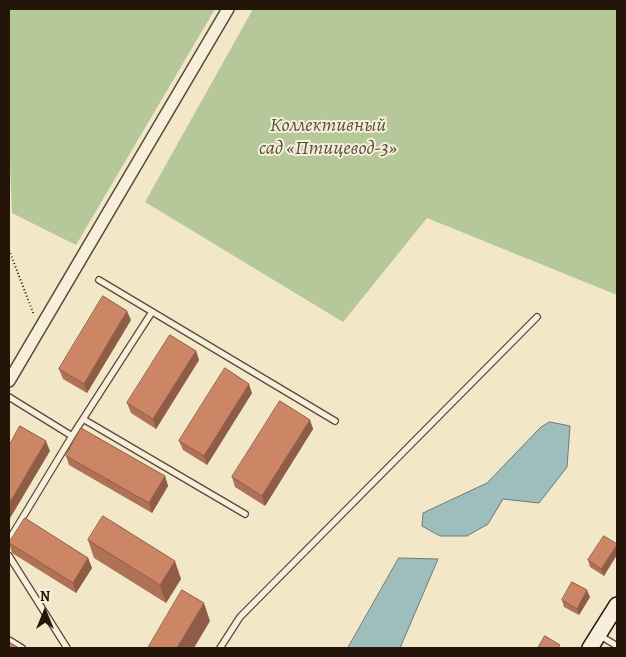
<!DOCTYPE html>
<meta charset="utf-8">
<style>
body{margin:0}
#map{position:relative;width:626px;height:657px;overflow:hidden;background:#f2e7c7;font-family:Alegreya,serif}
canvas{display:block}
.frame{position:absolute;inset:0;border:10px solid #231508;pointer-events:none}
.north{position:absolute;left:20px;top:587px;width:50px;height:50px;-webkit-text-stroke:4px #f7efdb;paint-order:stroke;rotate:0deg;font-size:14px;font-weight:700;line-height:20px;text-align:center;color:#231508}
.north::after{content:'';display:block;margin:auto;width:18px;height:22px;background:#231508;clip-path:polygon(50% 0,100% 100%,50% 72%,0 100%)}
</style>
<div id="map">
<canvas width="626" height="657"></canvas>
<div class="frame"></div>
<div class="north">N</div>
</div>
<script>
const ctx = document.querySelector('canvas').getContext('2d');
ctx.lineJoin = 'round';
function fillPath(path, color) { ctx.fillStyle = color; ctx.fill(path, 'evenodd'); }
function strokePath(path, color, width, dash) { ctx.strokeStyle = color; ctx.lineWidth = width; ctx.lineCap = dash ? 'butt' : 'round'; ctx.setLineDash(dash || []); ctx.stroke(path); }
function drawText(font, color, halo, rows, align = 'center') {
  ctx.font = font + ' Alegreya,serif'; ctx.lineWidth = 4; ctx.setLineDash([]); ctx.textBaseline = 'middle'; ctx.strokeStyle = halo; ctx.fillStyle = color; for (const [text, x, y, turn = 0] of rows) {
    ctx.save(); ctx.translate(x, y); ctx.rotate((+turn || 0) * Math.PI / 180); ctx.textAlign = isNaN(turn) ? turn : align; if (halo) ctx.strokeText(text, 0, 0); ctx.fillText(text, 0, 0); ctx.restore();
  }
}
const green = new Path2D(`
 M9,9h206l-139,236 -64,-32 -3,-75z
 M253,9h364v286l-190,-77 -84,104 -198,-120z`);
const water = new Path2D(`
 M550,422l20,4 -3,41 -28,36 -36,-4 -15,25 -21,12h-27l-18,-10 1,-13 64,-30 54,-56z
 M399,558l39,1 -38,89h-52z`);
const path = new Path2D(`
 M9,250l25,65`);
const lane = new Path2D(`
 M99,280l236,141
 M9,397l63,39
 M83,419l162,95
 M9,540l63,-104 80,-124
 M9,556l58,92
 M599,635l18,11
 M9,640l13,8
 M220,648l20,-31 297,-300`);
const street = new Path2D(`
 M9,381l219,-372`);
const secondary = new Path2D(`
 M590,648l27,-43`);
const wall = new Path2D(`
 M131,320l-44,73 -24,-14 -4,-10z
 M196,351l3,9 -43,69 -25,-16 -4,-10z
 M252,393l-45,72 -24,-15 -4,-9z
 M310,420l3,9 -48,77 -30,-19 -3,-10z
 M66,456l99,20 3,10 -16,27 -83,-48z
 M88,540l93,39 -15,24 -72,-45z
 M9,543l79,15 4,10 -16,25 -64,-40z
 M617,544l-13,32 -14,-9 -2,-7z
 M590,597l-11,18 -15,-8 -2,-7z`);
const shadedWall = new Path2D(`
 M127,311l4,9 -44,73 -3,-9z
 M196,351l3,9 -43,69 -3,-10z
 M249,384l3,9 -45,72 -3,-9z
 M310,420l3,9 -48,77 -3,-10z
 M46,441l4,10 -41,69v-16z
 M165,476l3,10 -16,27 -3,-10z
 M617,545v10l-13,21 -3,-7z
 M88,558l4,10 -16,25 -3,-10z
 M175,561l6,18 -15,24 -6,-18z
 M587,590l3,7 -11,18 -2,-6z
 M204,603l6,18 -16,27h-17z`);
const building = new Path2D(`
 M103,296l24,15 -43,73 -25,-15z
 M170,335l26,16 -43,68 -26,-16z
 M225,368l24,16 -45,72 -25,-15z
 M280,401l30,19 -48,76 -30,-19z
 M20,426l26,15 -37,63v-58z
 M81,428l84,48 -16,27 -83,-47z
 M103,516l72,45 -15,24 -72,-45z
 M25,518l63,40 -15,25 -64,-40z
 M604,536l13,8v1l-16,24 -13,-9z
 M572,582l15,8 -10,19 -15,-9z
 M182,590l22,13 -27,45h-29z
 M545,636l15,9 -2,3h-20z
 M9,642l10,6h-10z`);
const parkNames = [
 ["Коллективный",328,126],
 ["сад «Птицевод-3»",328,149]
];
fillPath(green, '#b6c799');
fillPath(water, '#9ebebd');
strokePath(water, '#6d7a75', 1);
strokePath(lane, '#574a38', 8);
strokePath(street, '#574a38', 14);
strokePath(secondary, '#231508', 18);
strokePath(path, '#231508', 2, [1, 2.5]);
strokePath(lane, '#f7efdb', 5.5);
strokePath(street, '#f7efdb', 11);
strokePath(secondary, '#f7efdb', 15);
fillPath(wall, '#af7257');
fillPath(shadedWall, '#8f5d47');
fillPath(building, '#cc8565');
strokePath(building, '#8f5d47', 1);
drawText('italic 20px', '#56533b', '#f7efdb', parkNames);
</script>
